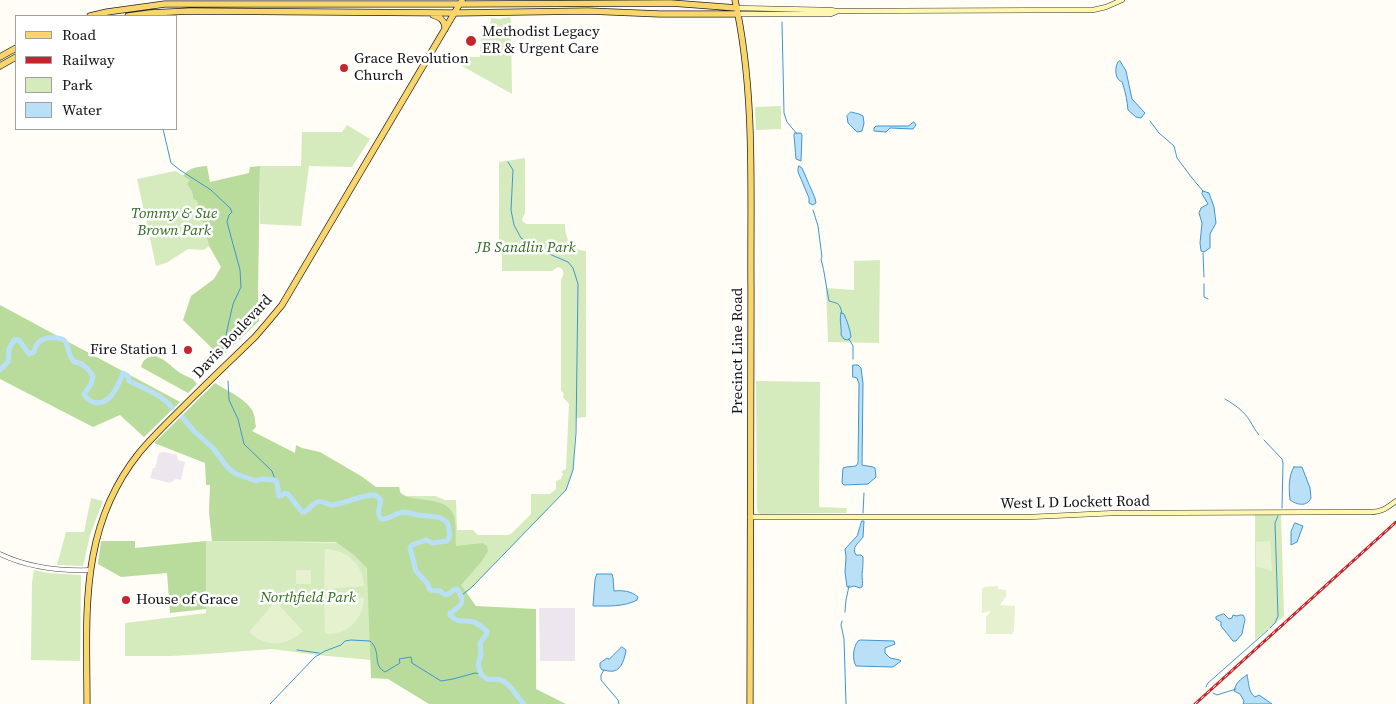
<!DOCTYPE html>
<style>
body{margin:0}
#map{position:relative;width:1396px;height:704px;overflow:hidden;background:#fffdf5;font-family:"Source Serif 4",serif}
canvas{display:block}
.legend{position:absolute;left:15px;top:15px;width:162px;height:115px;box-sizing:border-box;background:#fff;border:1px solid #a0a0a0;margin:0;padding:6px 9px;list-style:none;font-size:15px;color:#111}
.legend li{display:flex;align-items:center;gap:10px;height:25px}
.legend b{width:25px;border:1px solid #a0a0a0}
</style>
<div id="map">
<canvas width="1396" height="704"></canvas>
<ul class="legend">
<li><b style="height:6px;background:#f9d66b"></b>Road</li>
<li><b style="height:6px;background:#c4262e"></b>Railway</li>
<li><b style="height:14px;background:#d5ebbd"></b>Park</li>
<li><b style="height:14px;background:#b9e0f7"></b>Water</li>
</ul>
</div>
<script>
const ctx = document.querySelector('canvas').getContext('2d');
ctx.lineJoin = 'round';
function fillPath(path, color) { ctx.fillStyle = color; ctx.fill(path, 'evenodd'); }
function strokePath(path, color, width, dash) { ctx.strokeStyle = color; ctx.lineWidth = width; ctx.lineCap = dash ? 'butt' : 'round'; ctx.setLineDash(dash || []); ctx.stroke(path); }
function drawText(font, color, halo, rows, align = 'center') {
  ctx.font = font + ' "Source Serif 4",serif'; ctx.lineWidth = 5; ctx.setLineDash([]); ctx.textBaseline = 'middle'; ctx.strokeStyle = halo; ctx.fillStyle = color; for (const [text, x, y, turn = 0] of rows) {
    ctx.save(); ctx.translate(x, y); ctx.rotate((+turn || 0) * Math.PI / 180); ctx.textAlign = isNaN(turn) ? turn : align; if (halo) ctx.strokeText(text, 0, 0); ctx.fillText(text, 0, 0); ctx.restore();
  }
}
const industrial = new Path2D(`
 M164,452l13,3 1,5 7,2 -4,18 -5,-1 -6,4 -20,-5 3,-10h2l4,-15z
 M539,608h36v53h-35z`);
const green = new Path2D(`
 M510,17l1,4 1,73 -59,-33 3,-4h24l1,-28h9l1,-11 8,1z
 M781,106v23l-25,1 -1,-23z
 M347,125l23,14 -18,28 -43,-1 -8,60 -41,-2v-58h41l1,-34h40z
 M525,158v55l-3,6 1,3 4,2h38c0,15 6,26 21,27v166l-10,1 -3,52 -7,20 -114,118 -81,52 -54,-5 -45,-6 -66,5 -35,2h-46v-33l81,-10v-72l166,2 4,-56h23l2,7 5,2h29l10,4h11l1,30h16l5,5h30l3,-1 20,-20v-20h19l6,-5v-8l5,-2 2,-5 -2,-2 5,-3 3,-65 -6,-7 1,-3 -3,-4v-111c3,-4 3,-6 1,-10l-4,-2 -6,4h-50v-20h-3v-89z
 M175,171l16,9 -4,4 5,8 1,7 4,2 12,45 -5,4 -16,-1 -20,13 -12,4 -19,-87z
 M880,260l-1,83 -51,-1 -2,-54 28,2v-29z
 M756,381l64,1 -1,125 28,1 -1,5 -85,1 -3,-1 -1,-3z
 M91,498l12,3 -13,34 -7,31 -26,-1 9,-33h18z
 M1255,514h26l3,102 -29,24z
 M34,570l14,3 33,2 -1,86 -49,-1 1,-78z`);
const forest = new Path2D(`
 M207,166l3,16 39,-9 1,-6 10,-1 -2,128 1,27 -38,36 -38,-37 8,-24 23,-17 7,-12 -12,-21 -12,-45 -4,-2 -1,-7 -5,-8 3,-4 -7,-4c6,-9 14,-9 24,-10z
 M0,305l180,97 -36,35 -24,-22 -27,12 -93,-48z
 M155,356c13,4 17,13 29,19 6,3 9,3 13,9l-9,9 -47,-26c2,-8 6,-10 14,-11z
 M215,383c11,7 31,16 37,27 3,5 3,12 4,17l-4,4 43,22 1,-8 6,3 18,4 41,24 15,11h23c1,4 0,5 3,7 11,9 43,1 51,20 4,9 2,22 3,32l27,-3 4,3 1,5 -6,10 -21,24 15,21 60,3v80l30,15h-137l-41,-25 -17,-1 -4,-110 -13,-13 -18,-13 -124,-1 -3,-29 1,-27h-4l-1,-22 -51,-20z
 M101,541h34v7l71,-7v68l-36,4 -3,-40 -46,4 -23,-13z`);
const pitch = new Path2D(`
 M1270,541l2,30 -16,-5v-24z
 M325,549c22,1 38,15 39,37l-38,3 -2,-2z
 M296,570h15v14h-15z
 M998,586v3l8,1v6l-6,9 15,1 -1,25 -2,3h-26v-17l5,-6 -9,2v-24l2,-2z
 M326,594l38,4c-1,22 -17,37 -39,36l-1,-37z
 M277,603l26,28c-15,15 -37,17 -54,1l24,-28z`);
const water = new Path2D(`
 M1120,61l6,10 6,28 13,14 -4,5 -5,-1 -8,-7c-1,-9 -2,-16 -5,-25 -2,-7 -1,-1 -5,-6 -3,-5 -3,-12 0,-17z
 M851,112l8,2 4,2 1,7 -2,8 -5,1 -9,-9 -1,-7z
 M914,122l2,3 -3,4 -23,-1 -4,4 -12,-1v-3l2,-2h32z
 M795,133h6l1,2 -1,26 -5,-2 -2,-24z
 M799,166l3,2 13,30 1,5 -3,2 -4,-2v-5l-11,-26v-3z
 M1203,191l6,2 5,14 2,16 -6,11v14l-6,4 -3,-1 -1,-8 2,-20 -3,-10 2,-5 7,-4 -6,-10z
 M841,313l3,1c3,7 6,15 7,23l-3,3 -4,-1 -3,-4c1,-8 -2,-14 0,-22z
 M853,365h5l3,3 2,15 -1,82 11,2 2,1 1,9 -8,7 -24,1 -2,-2 1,-15 3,-1 10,-1 2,-3 1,-79 -2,-6 -4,-1z
 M1294,467h8l8,21 1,10c-4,9 -14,7 -21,2 -1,-10 -2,-24 4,-33z
 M862,521h2l-1,16c-4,6 -12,10 -7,18h5l2,2c0,6 0,11 -1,17 0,5 1,8 0,13l-2,1 -6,-2 -3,1h-4l-2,-15 1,-15 -1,-8 12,-13z
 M1295,523l3,1 5,2 -6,16 -6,3v-13z
 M597,574h15l1,4 1,13c9,-1 17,0 24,6l-1,3c-13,7 -29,6 -44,6l2,-26z
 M1224,614l5,5 3,-1 1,-3 4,1 3,-1h3l2,4 -3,15 -6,7h-3l-12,-15v-4l-5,-3v-2z
 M861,640l33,1 1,3 -10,4v5l5,5 10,2 1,1 -8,6 -37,-1c-4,-7 -3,-19 2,-25z
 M622,647l4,3c-1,7 -4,19 -12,21 -4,1 -9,-1 -12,-1l-2,-3v-4l7,-5 2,1z
 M1247,675c2,7 1,17 8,22l4,-2 13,9h-29l1,-3 -4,-7 -6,-3c2,-9 6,-11 13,-16z`);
const stream = new Path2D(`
 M782,22l2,91 3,9 10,12
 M1150,121l9,12 15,13 3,12 15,20 11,13
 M163,129l8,34 9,7 31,20 19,18 2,4 -3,3 -2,7 13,48 1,17 -8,17 -10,44v8
 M813,210l5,16 4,31 -1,2c4,14 5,28 8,42 10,3 10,1 13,12
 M1203,253l1,24
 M1204,284v13l4,2
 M849,339l4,7v13
 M228,381l1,19 9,19 6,25 28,27 4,11
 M1225,399c10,6 19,12 25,22 3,5 5,9 9,14
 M1264,440l18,19 1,4 -1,45
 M863,513l1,-20
 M462,595l10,-8 94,-97 7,-20 3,-37 2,-149 -5,-16 -5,-6 -28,-12 -19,-12 -7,-13 -3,-15 2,-40 -5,-8
 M845,612l1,-12 3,-14
 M842,621l-1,4 3,14 2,65
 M1270,628l5,-5 3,-7 -3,-93 3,-7
 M297,650l22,3
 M604,670l-3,5v5l17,20 1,4
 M1206,687l2,-4 60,-53
 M1213,693l4,2 19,-6
 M270,704l45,-47 10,-6 16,-6 4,-4 6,-1 19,1c2,2 4,4 5,7 4,9 -1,18 10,24l15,-9 -1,-4 12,-2 1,6 29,18 12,-2 22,-6 6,1`);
const river = new Path2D(`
 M0,370l8,-8 1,-13 5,-9h5l10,14 5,-2c2,-12 12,-16 23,-14 4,1 5,0 8,3 4,5 3,13 7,18 3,5 2,2 7,4 4,1 11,8 14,13l-2,8 -7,10c2,4 4,6 9,8 17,5 25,-16 30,-29l5,3 1,5c13,6 35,15 43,27
 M183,418l12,14 18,16 15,20 8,6 20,7 6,-2 13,1 2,3 2,13h2l4,-3 3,1 14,18h3c4,-3 8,-8 12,-10 6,-2 10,3 15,3 14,-2 29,-10 43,-10l6,5c-1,8 -5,11 0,19 8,1 14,-6 22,-7 5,0 10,2 15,3 11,2 31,-1 31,15 1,5 1,7 -2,11l-14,2 -7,-3 -14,5 -2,3 6,23 12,13 1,5c4,3 7,1 11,2 3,2 4,4 7,4l8,-6h2c9,12 5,17 -7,24v2c7,8 14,5 23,7 5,1 10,6 14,9l-1,4 -6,8 1,12 -3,10 3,9c0,1 6,5 6,5 6,2 10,-2 16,2 11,6 12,15 21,23`);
const tertiary = new Path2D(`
 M0,554c29,14 59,17 90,16`);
const secondary = new Path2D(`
 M737,8l94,2 5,1 257,-1 13,-3 16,-7
 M738,14h93l5,-2
 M750,517h279l86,-4 255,-1c12,0 17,-4 26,-11`);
const primary = new Path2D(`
 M735,0c21,95 15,193 16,289 0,138 -1,277 -1,415
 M433,15c7,2 12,5 12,14
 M90,16l17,-4 58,-8h295l211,-1 66,5
 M128,16l22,-3 40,-2 265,2 133,-2 72,3h78
 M0,57l16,-9
 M0,66l16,-9
 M87,704c0,-48 -3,-101 6,-148 7,-38 22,-73 46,-103 14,-17 30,-32 45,-47 23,-23 47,-46 71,-69l12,-14 15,-18 180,-305`);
const rail = new Path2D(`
 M1195,704l201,-182`);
const markers = [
 [471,41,6,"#c4262e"],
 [344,68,5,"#c4262e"],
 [188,350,5,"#c4262e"],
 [126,600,5,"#c4262e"]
];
const poiNames = [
 ["Methodist Legacy",482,32],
 ["ER & Urgent Care",482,49],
 ["Grace Revolution",354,59],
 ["Church",354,76],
 ["Fire Station 1",178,350,"right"],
 ["House of Grace",136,600]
];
const parkNames = [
 ["Tommy & Sue",174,214],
 ["Brown Park",174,231],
 ["JB Sandlin Park",526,248],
 ["Northfield Park",308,598]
];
const streetNames = [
 ["Davis Boulevard",233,337,-47],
 ["Precinct Line Road",738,351,-90],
 ["West L D Lockett Road",1075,503,-1]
];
fillPath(industrial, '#eee6ef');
fillPath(green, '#d5ebbd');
fillPath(forest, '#b9dc9c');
fillPath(pitch, '#e6f2cf');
fillPath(water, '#b9e0f7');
strokePath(water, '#3f96cf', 1);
strokePath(stream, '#3f96cf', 1);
strokePath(river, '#b9e0f7', 5);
strokePath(tertiary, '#444', 5);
strokePath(secondary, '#333', 5.5);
strokePath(primary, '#222', 7);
strokePath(tertiary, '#fff', 4);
strokePath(secondary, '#fff6b0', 4.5);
strokePath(primary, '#f9d66b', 5.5);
strokePath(rail, '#c4262e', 3);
strokePath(rail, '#fff', 1, [4]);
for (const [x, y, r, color] of markers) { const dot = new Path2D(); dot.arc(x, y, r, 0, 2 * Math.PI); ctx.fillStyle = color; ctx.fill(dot); strokePath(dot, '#fff', 2); }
drawText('15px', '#111', '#fff', poiNames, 'left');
drawText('italic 15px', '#2f6b1f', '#fff', parkNames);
drawText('15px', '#111', '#fff', streetNames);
</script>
